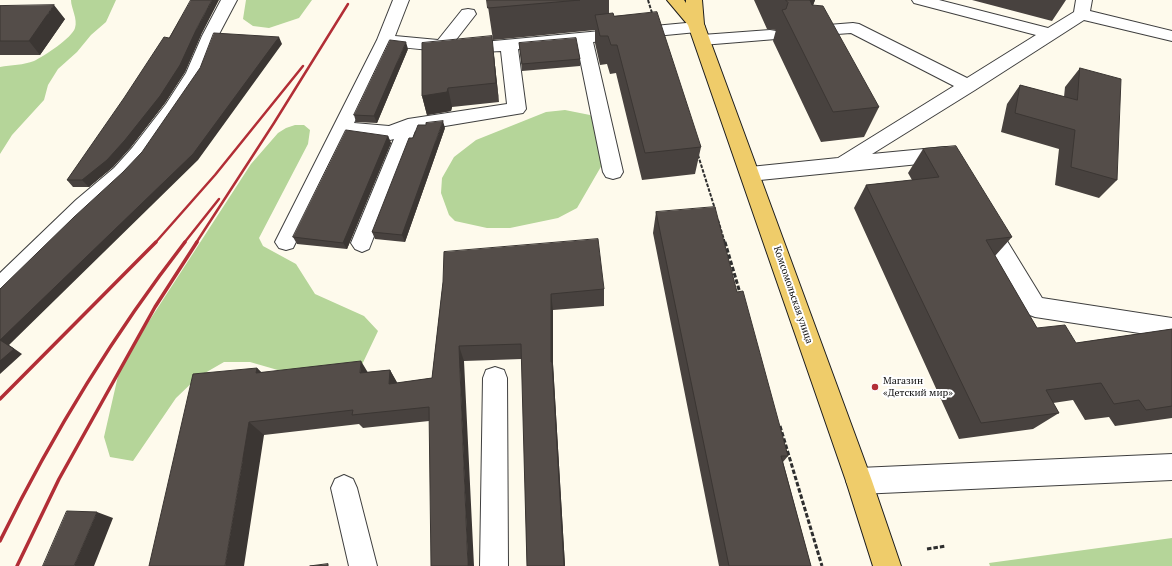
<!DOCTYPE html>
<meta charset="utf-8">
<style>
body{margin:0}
canvas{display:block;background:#fefaec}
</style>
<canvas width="1172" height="566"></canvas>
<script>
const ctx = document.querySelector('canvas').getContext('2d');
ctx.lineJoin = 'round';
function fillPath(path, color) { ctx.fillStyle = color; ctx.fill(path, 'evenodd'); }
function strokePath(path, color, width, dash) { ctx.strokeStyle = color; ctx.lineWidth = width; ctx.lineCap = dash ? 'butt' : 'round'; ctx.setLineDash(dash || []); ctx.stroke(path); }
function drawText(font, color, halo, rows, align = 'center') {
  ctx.font = font + ' "PT Serif",serif'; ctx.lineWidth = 4; ctx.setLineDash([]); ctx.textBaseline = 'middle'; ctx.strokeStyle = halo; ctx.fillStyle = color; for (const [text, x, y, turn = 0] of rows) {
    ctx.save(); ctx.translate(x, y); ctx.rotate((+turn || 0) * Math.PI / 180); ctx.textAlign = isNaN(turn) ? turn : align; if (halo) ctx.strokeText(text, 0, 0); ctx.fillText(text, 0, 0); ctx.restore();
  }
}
const forest = new Path2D(`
 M71,0h45l-10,22 -15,13 -14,17 -19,17 -10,16 -4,15 -32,35 -12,19v-87c11,-2 24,-2 34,-6 10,-5 38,-23 41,-33 3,-9 -4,-20 -4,-28z
 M246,0h66l-13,18 -30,10 -16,-2 -10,-7z
 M565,110l25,5 13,12 3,31 -29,50 -19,10 -48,10h-23l-32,-7 -6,-6 -8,-22 1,-15 12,-21 22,-17 70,-28z
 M295,125h9l6,5 -2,14 -49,94 4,8 33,18 19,30 49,22 14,15 -19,40 -64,4 -45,-13h-26l-26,15 -22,21 -43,63 -23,-4 -6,-20 14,-61 11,-24 122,-188 27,-31 8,-5z
 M1172,538v28h-182l-1,-3z`);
const pathFar1 = new Path2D(`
 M648,0l4,13
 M698,155l17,54
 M718,220l7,23`);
const path = new Path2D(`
 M725,242l15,51
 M780,426l42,140
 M927,549l19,-3`);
const minor = new Path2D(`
 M221,0h16l-19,36 -15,38 -25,38 -32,46 -18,20 -38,34 -82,82 -8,2v-23l76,-73 38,-32 18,-20 34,-44 20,-31 16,-37z
 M393,0h16l-14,36 43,4 24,-30 6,-1 6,1 2,4 -21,27 28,1 214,-20 6,1 2,4 -2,4 -6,1 -104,10 30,130 -3,5 -7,2 -7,-2 -3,-5 -26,-128 -59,5 8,60 -3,4 -108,18 -46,118 -7,3 -7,-3 -4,-6 43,-104 -4,1 -42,-5 -55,113 -7,2 -7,-2 -4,-6 102,-202zM391,46c36,4 73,8 110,5l6,53 -99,15 -19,7 -35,-3z
 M912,0h27l109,28 26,-16 2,-12h16l-2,11 82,20v10l-88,-21 -109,70 -103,64 73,-7 7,2 4,8 -3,5 -7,2 -7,-2 -189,19 -7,-2 -3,-5 3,-5 7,-2 88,-9 116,-72 -103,-53 -42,3 -6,-1 -2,-4 2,-4 50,-4 6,1 108,54 69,-43 -122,-32z
 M770,30l6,1 2,4 -2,4 -74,6 -6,-1 -2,-4 2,-4 6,-1z
 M986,216l7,2 49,80 130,20v20l-137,-21 -8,-3 -51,-90 3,-6z
 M495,367l9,3 3,8 1,188h-28l3,-188 3,-8z
 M1172,454v26l-313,14 -9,-4 -4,-9 4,-9 9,-4z
 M344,475l9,4 4,9 20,78h-28l-18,-78 4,-9z`);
const major = new Path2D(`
 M667,0h17l2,3v-3h16l2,24 168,457 29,85h-28l-27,-85 -158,-456z`);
const railFar1 = new Path2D(`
 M155,243l60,-68 88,-109
 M184,243l35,-44
 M196,243l78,-120 74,-119`);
const rail = new Path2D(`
 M0,399l156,-157
 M0,541c52,-106 113,-206 185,-299
 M17,566l42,-87 96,-172 42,-65`);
const wall = new Path2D(`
 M487,0h122v14l5,2 87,131 -6,27 -53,6 -26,-107 -6,1 -3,-10 -7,1 -5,-22v-13l-102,10z
 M754,0h61l-2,5 66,102 -15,30 -43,5 -48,-101 3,-11 -9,-1z
 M972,0h94l-14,21z
 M0,6l65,13 -25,36h-40z
 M201,35l-16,37 -20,31 -34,44 -18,20 -24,20h-16l-6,-7 102,-142z
 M519,43l61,16v7l-58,5z
 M408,49l-31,74 -21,-1 -2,-7z
 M494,56l5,46 -47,5 -1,4 -24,4 -5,-19z
 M1080,68l37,112 -18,18 -44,-13 4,-36 -58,-17 6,-28 13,-19 44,12 1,-10z
 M445,128l-40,114 -30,-3 -3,-7z
 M388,136l3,7 -44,106 -50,-5 -4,-7z
 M923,149l89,88 -17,19 42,72 39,15 96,-14v89l-57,8 -6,-9 -24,3 -12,-20 -20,3 6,10 -26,16 -74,10 -105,-231 12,-23 46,-5 -4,-7z
 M656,212l81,80 51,164 -5,6 28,104h-92l-66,-333z
 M443,282l161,7v17l-51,4v54l12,202h-38l-5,-207 -58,2 -35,60 -66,7 -4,-4 -95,11 -115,131 108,-198 4,4h107l22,-2 7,13 35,-5z`);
const shadedWall = new Path2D(`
 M212,0h7l-18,35 -16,37 -20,31 -34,44 -18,20 -24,20 -7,-7 115,-152z
 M800,0h15l-9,25z
 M54,5l11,14 -25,36 -11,-14z
 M492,36l2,20 5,46 -3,-19z
 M279,37l3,7 -84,116 -189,185 13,9 -22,20v-34z
 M406,42l2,7 -31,74 -3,-7z
 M448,88l4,19 -1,4 -24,4 -5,-19z
 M443,121l2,7 -40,114 -3,-7z
 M388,136l3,7 -44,106 -4,-6z
 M551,294l2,16v54l12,202h-1l-13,-204z
 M459,346l5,15 10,205h-6z
 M361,361l9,15 -10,-3z
 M257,368l14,14 -15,-9z
 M390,370l8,14h-9z
 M249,422l15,13 -20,131h-19z
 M97,512l16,6 -19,48h-20z`);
const building = new Path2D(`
 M191,0h21l-15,28 -17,37 -20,31 -35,44 -18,20 -25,20h-15l57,-82 40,-61 5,1z
 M487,0h93l-92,8z
 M786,0h24l2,5 11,1 56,101 -46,5 -51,-102 4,-1 2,-6z
 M54,5l-25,36h-29v-35z
 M657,12l44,135 -56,6 -28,-108h-6l-3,-9h-8l-5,-21 18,-2 1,3z
 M214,33l65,4 -86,117 -193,186 14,9 -14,12v-72l74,-72 49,-45 19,-20 58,-84z
 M492,36l4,47 -48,5 -1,4 -25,4v-53z
 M576,38l4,21 -58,5 -3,-21z
 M390,40l16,2 -32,74 -20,-1z
 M1080,68l41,11 -4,101 -46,-13 4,-37 -60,-17 5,-28 57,15z
 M443,121l-41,114 -30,-3 37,-94h4l5,-13h8v-2z
 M346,130l42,6 -45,107 -50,-6z
 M956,146l56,91 -26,3 51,88 28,-3 11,18 96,-14v77l-26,4 -7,-10 -25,4 -13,-21 -55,7 13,23 -78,10 -115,-238 73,-8 -16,-28z
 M715,207l22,85 6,-1 45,165h-7l30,110h-82l-73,-354z
 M598,239l6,50 -53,5v68h1l12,204h-37l-6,-222 -62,2 9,220h-37l-2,-159 -77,8 1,-5 -104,12 -24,144h-76l44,-192 64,-6 -1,5 105,-12 -1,12 30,-3 -1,14 43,-6 11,-96 1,-30z
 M67,511l30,1 -23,54h-31z
 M328,564v2h-18z`);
const markers = [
 [875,387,4,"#b22e36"]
];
const streetNames = [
 ["Комсомольская улица",793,295,71]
];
const poiNames = [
 ["Магазин",883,381],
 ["«Детский мир»",883,393]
];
fillPath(forest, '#b5d599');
strokePath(minor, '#3f3f3f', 2);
strokePath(major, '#1d1d1d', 2);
strokePath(pathFar1, '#2e2e2e', 2, [3.5, 1.5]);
strokePath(path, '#2e2e2e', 3, [4.5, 2]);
fillPath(minor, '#fff');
fillPath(major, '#efcc6a');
strokePath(railFar1, '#b22e36', 2.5);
strokePath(rail, '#b22e36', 3.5);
fillPath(wall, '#48423f');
fillPath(shadedWall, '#3b3633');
fillPath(building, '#544d49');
strokePath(building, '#3b3633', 1);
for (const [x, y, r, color] of markers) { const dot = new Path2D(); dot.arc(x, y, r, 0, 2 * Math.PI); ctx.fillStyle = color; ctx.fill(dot); strokePath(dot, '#fff', 1.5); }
drawText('10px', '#0c0c0c', '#fff', streetNames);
drawText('10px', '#0c0c0c', '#fff', poiNames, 'left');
</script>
